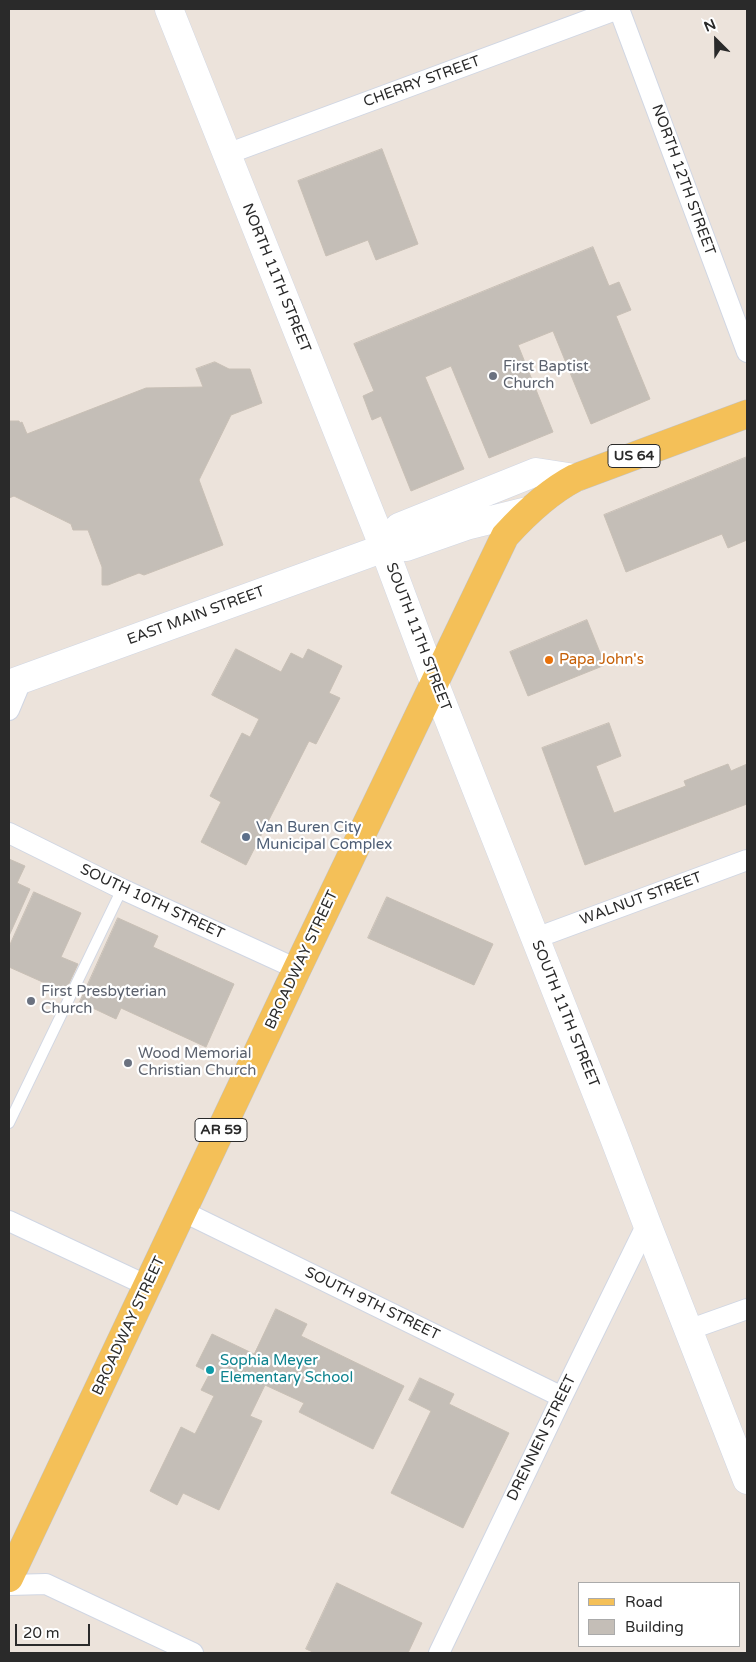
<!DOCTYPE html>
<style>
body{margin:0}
#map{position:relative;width:756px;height:1662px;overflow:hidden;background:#ece3db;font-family:"Varela Round",sans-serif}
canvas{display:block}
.frame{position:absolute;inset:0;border:10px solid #2a2a2a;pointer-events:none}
.legend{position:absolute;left:578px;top:1582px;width:162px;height:65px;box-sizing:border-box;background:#fff;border:1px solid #aaa;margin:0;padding:6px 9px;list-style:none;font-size:15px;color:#2a2a2a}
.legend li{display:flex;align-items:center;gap:10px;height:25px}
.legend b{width:25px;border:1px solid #aaa}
.north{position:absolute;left:691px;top:15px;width:50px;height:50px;-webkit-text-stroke:4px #fff;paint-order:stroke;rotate:337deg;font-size:14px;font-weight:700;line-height:20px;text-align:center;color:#2a2a2a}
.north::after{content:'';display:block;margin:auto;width:18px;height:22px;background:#2a2a2a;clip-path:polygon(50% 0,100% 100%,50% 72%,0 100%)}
.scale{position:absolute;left:15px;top:1624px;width:75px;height:22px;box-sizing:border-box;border:2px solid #2a2a2a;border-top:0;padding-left:6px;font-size:15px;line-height:18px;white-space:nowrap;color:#2a2a2a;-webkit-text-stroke:4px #fff;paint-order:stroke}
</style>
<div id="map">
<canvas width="756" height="1662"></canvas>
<div class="frame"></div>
<ul class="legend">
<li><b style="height:6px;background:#f4c058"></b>Road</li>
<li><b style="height:14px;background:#c4beb7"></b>Building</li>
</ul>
<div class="north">N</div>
<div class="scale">20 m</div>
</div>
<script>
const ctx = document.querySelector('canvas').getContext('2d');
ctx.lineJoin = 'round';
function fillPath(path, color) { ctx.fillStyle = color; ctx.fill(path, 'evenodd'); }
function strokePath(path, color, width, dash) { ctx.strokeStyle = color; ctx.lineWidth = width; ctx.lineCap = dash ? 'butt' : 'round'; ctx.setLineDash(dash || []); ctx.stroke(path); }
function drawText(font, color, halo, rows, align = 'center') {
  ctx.font = font + ' "Varela Round",sans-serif'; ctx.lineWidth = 4.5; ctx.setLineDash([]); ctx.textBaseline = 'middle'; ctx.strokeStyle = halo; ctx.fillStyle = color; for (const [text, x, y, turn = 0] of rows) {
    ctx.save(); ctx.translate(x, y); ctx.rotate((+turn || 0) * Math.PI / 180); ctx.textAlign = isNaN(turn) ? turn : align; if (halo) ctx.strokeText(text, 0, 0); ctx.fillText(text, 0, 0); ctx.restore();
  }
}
const building = new Path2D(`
 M382,149l36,95 -42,16 -8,-20 -42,16 -28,-75z
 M593,247l16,39 10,-4 12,28 -15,6 34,83 -59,25 -38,-93 -35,14 35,87 -64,26 -38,-92 -26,11 39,92 -53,22 -30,-75 -9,4 -9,-24 11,-5 -20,-47z
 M215,362l14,7h21l12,34 -31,12 -32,65 24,65 -79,30 -5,-2 -31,12h-6v-18l-14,-37h-15l-2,-6 -57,-28 -5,2v-77h10l1,2 2,-1 5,12 119,-46 57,-1 -7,-18z
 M747,457v83l-19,8 -6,-14 -96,38 -22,-57z
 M587,620l18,45 -77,31 -18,-44z
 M236,649l45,23 10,-19 12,6 5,-10 34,17 -13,27 11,5 -24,46 -7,-3 -63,124 -45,-23 20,-40 -11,-6 32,-63 8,4 9,-18 -47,-24z
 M609,723l12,33 -25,10 18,47 72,-27 -2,-5 44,-17 3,7 16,-7v40l-162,61 -43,-117z
 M9,859l16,7 -8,17 13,6 -21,47z
 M34,892l47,21 -20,44 17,7 -13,28 -56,-25v-20z
 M387,897l106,47 -19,41 -106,-47z
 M118,918l40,18 -5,11 81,37 -28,63 -85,-39 -5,11 -36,-17z
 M276,1309l31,15 -6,12 103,50 -31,63 -74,-37 5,-9 -39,-18 -15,31 12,5 -43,89 -36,-17 -6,12 -27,-14 31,-64 14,7 19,-38 -13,-6 9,-17 -14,-7 16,-32 42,20z
 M420,1378l34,16 -5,10 60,29 -46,95 -72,-35 40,-82 -22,-11z
 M337,1583l85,40 -14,30h-93l-9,-4z`);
const lane = new Path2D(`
 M9,1123l113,-234`);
const street = new Path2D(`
 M619,9l128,343
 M227,154l391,-145
 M9,710l13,-31
 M9,833l113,56 175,80
 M536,938l211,-78
 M182,1211l380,186
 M9,1221l139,65
 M688,1330l59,-21
 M9,1585l37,-1 147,69
 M439,1653l123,-256 85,-173`);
const secondary = new Path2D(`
 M169,9l215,539 50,134 179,453 34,89 100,256
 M384,548l15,-21 137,-55 39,6
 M9,684l375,-136 22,-1 60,-21 61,-15`);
const primary = new Path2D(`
 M9,1578l288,-609 208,-433c21,-23 43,-44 70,-58l172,-64`);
const markers = [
 [493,376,5,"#6b7280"],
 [549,660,5,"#e8710a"],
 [246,837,5,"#5c6f8a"],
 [31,1001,5,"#6b7280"],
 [128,1063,5,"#6b7280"],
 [210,1370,5,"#0f9aa8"]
];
const shields = [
 [634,456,52],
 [221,1130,52]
];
const shieldNames = [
 ["US 64",634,456],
 ["AR 59",221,1130]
];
const streetNames = [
 ["CHERRY STREET",422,82,-20],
 ["NORTH 12TH STREET",683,180,70],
 ["NORTH 11TH STREET",276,278,68],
 ["EAST MAIN STREET",196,616,-20],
 ["SOUTH 11TH STREET",418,637,69],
 ["WALNUT STREET",641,899,-20],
 ["SOUTH 10TH STREET",152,902,25],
 ["BROADWAY STREET",302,960,-65],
 ["SOUTH 11TH STREET",565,1014,68],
 ["SOUTH 9TH STREET",372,1304,26],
 ["BROADWAY STREET",129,1326,-65],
 ["DRENNEN STREET",542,1438,-64]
];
const worshipNames = [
 ["First Baptist",503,367],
 ["Church",503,384],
 ["First Presbyterian",41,992],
 ["Church",41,1009],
 ["Wood Memorial",138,1054],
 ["Christian Church",138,1071]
];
const foodNames = [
 ["Papa John's",559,660]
];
const serviceNames = [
 ["Van Buren City",256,828],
 ["Municipal Complex",256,845]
];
const cultureNames = [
 ["Sophia Meyer",220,1361],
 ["Elementary School",220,1378]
];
fillPath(building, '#c4beb7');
strokePath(building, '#c8bfb5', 1);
strokePath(lane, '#d0d6e3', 12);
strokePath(street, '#d0d6e3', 22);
strokePath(secondary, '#d0d6e3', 29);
strokePath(primary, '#c3c3c3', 29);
strokePath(lane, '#fff', 10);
strokePath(street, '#fff', 20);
strokePath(secondary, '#fff', 28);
strokePath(primary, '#f4c058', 28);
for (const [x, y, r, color] of markers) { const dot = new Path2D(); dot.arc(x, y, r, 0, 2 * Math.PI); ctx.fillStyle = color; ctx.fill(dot); strokePath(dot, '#fff', 2); }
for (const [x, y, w] of shields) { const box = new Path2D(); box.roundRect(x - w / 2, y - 11.5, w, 23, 4); ctx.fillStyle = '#fff'; ctx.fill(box); strokePath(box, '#2a2a2a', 1); }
drawText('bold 14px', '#2a2a2a', null, shieldNames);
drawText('15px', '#2a2a2a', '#fff', streetNames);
drawText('15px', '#5b616d', '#fff', worshipNames, 'left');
drawText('15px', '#c56008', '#fff', foodNames, 'left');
drawText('15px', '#4e5e75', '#fff', serviceNames, 'left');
drawText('15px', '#0d838f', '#fff', cultureNames, 'left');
</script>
